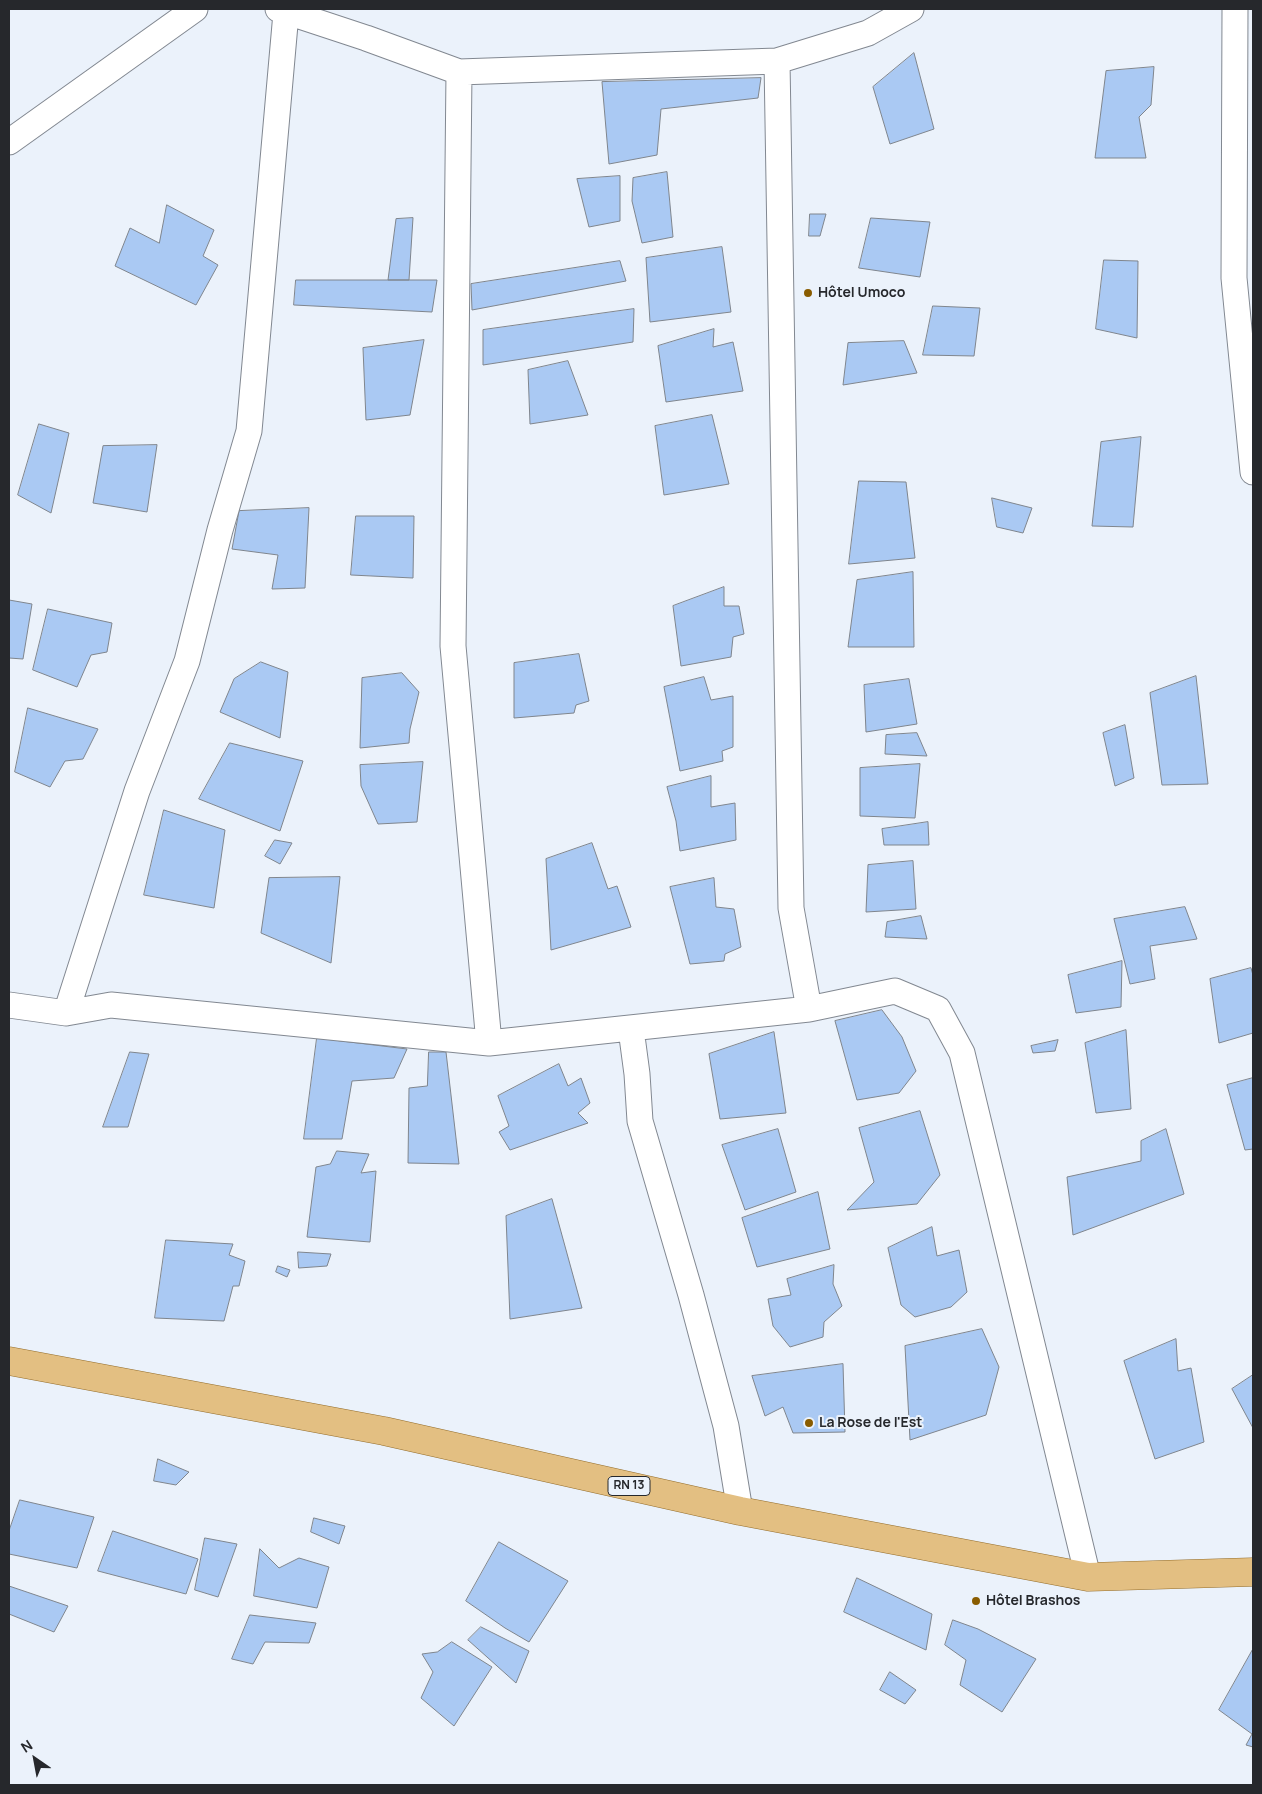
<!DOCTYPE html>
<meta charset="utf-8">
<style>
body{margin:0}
#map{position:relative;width:1262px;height:1794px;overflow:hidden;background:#ebf2fb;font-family:Manrope,sans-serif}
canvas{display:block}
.frame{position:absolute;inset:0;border:10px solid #26282c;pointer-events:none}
.north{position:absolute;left:10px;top:1734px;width:50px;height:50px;-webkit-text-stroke:4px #ebf2fb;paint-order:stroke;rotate:327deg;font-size:14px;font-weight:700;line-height:20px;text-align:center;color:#26282c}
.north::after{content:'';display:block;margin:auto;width:18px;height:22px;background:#26282c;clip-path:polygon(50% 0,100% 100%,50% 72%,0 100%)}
</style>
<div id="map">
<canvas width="1262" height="1794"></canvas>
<div class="frame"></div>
<div class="north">N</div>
</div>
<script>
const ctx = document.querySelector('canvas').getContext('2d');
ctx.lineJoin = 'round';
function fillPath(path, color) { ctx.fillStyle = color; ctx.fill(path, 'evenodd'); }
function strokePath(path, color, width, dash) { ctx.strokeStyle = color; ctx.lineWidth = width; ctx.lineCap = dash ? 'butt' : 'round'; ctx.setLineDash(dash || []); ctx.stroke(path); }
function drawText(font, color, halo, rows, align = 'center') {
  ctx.font = font + ' Manrope,sans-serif'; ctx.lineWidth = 4; ctx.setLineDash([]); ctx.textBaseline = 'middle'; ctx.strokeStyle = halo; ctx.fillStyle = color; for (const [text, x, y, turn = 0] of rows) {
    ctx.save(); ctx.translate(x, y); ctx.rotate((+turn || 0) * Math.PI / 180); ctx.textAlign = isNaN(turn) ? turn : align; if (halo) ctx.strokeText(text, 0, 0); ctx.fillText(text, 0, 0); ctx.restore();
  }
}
const building = new Path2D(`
 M914,53l20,76 -44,15 -17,-57z
 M1154,67l-3,38 -12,12 7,41h-51l11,-87z
 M761,78l-3,20 -97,11 -4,46 -48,9 -7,-82z
 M667,172l6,65 -31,6 -10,-42 1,-23z
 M620,176v45l-31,6 -12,-48z
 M167,205l47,25 -11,26 15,9 -22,40 -81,-39 15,-38 29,15z
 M810,214h16l-6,22h-11z
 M413,218l-4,62h-21l8,-61z
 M871,218l59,4 -10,55 -61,-9z
 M722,247l9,65 -81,10 -4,-64z
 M1104,260l34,1 -1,77 -41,-9z
 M620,261l6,20 -154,29 -1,-26z
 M296,280h141l-5,32 -138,-7z
 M933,306l47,2 -6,48 -51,-1z
 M634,309l-1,33 -150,23v-35z
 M714,329l-1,18 20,-5 10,49 -77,11 -8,-56z
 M424,340l-14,75 -44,5 -3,-72z
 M904,341l13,32 -74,12 5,-42z
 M568,361l20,54 -58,9 -2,-54z
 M712,415l17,69 -65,11 -9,-69z
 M39,424l30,9 -18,80 -33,-18z
 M1141,437l-8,90 -41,-1 9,-84z
 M157,445l-10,67 -54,-9 10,-57z
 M859,481l47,1 9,76 -66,6z
 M992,498l40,10 -9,25 -26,-6z
 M309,508l-4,80 -33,1 6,-34 -46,-6 7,-38z
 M356,516h58l-1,62 -62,-3z
 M913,572l1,75h-66l9,-67z
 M724,587v19h15l5,28 -11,3 -2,20 -50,9 -8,-60z
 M9,600l23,4 -9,55 -14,-1z
 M48,609l64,14 -5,29 -16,3 -14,32 -44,-17z
 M579,654l10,47 -13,4 -2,8 -60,5v-55z
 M261,662l27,10 -8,66 -60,-26 14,-33z
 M402,673l17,19 -9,37 -1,14 -49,5 2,-70z
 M1196,676l12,108 -46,1 -12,-92z
 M704,677l7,23 22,-4v51l-11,4 1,10 -43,10 -16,-84z
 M909,679l8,45 -51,8 -2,-47z
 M28,708l70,21 -15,30 -18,2 -15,26 -35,-15z
 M1125,725l9,53 -19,8 -12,-53z
 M917,733l10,23 -42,-2 1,-19z
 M230,743l73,18 -23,70 -81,-32z
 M423,762l-6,60 -39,2 -17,-38 -1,-21z
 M920,764l-5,54 -55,-2v-48z
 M711,776v31l24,-4 1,37 -56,11 -4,-30 -9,-34z
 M164,810l61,20 -11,78 -70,-13z
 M928,822l1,23h-45l-2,-16z
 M275,840l17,3 -12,21 -15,-8z
 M592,843l16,46 9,-3 14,41 -80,23 -5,-91z
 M913,861l3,48 -50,3 2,-47z
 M340,877l-9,86 -70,-30 8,-55z
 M714,878l2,29 18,2 7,38 -16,7 -1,7 -34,3 -20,-77z
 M1185,907l12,32 -47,7 5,33 -25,5 -16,-65z
 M921,916l6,23 -42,-2 2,-15z
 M1122,961l-1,46 -45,6 -8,-38z
 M1251,968l2,7v58l-34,10 -9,-64z
 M882,1010l20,27 14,34 -17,22 -42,7 -22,-79z
 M1126,1030l5,79 -35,4 -11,-70z
 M774,1032l12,81 -66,6 -11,-65z
 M317,1038l90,11 -13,29 -42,3 -10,58h-38z
 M1058,1040l-3,11 -22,2 -2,-7z
 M130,1052l19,2 -21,73h-25z
 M429,1052h17l13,112 -51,-1 1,-75 18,-2z
 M559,1064l9,22 13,-8 9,25 -12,10 10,10 -78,27 -11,-18 10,-6 -11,-30z
 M1253,1078v71l-8,1 -18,-65z
 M920,1111l20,64 -23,29 -70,6 27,-28 -15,-54z
 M778,1129l18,63 -51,18 -23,-65z
 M1166,1129l18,65 -111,41 -6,-58 74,-16v-20z
 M337,1151l32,3 -8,19 15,-2 -6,71 -63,-5 9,-70 14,-3z
 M818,1192l12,57 -73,18 -15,-49z
 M552,1199l30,109 -72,11 -4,-103z
 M932,1227l5,29 22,-6 8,42 -16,15 -36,10 -14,-12 -13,-57z
 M166,1240l67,4 -4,11 16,6 -6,25h-6l-9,35 -69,-3z
 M298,1252l33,2 -4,12 -28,2z
 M834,1265l-1,19 9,22 -18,16 -1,15 -33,10 -17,-21 -5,-27 23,-4 -4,-16z
 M278,1266l12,4 -3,7 -11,-5z
 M982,1329l17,38 -13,48 -76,25 -5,-94z
 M1176,1339l2,32 13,-3 13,74 -49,17 -31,-98z
 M843,1364l2,68 -52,1 -10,-26 -18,9 -13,-40z
 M1253,1375v53l-21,-39z
 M158,1459l31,13 -13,13 -22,-4z
 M20,1500l74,17 -17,51 -68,-14v-23z
 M314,1518l31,8 -6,18 -28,-12z
 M113,1531l85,28 -12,35 -88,-23z
 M205,1538l32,6 -19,53 -23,-7z
 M499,1542l69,39 -39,61 -24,-14 -39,-27z
 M260,1549l19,19 20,-10 30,9 -12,41 -63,-12z
 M857,1578l75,36 -6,36 -82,-38z
 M9,1586l59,20 -14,26 -45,-18z
 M250,1615l66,8 -7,20 -44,-1 -12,22 -21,-5z
 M953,1620l25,9 58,30 -34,53 -42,-27 6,-25 -21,-15z
 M481,1627l48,24 -13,32 -48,-43z
 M452,1642l40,25 -38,59 -33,-28 12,-26 -11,-18 15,-2z
 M1253,1649v98l-7,-2 6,-11 -33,-24z
 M890,1672l26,18 -11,14 -25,-14z`);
const minor = new Path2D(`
 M278,9l88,29 93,34 318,-11 91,-28 43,-24
 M1235,9l-1,269 19,194
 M777,61l14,847 18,101 86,-18 43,18 24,44 126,524
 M459,72l-6,574 36,397
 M9,142l186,-133
 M9,1005l57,8 45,-8 378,38 320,-34
 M66,1013l71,-222 50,-130 33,-131 29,-99 37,-418
 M631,1029l6,45 3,47 51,174 35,131 14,85`);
const primary = new Path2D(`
 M9,1361l375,70 356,80 348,66 165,-5`);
const markers = [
 [808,293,5,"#895c00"],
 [809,1423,5,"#895c00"],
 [976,1601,5,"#895c00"]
];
const shields = [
 [629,1486,42]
];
const shieldNames = [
 ["RN 13",629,1486]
];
const poiNames = [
 ["Hôtel Umoco",818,293],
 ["La Rose de l'Est",819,1423],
 ["Hôtel Brashos",986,1601]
];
fillPath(building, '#aac9f3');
strokePath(building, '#7f858d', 1);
strokePath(minor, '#828891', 27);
strokePath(primary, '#946e2d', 29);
strokePath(minor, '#fff', 25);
strokePath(primary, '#e3bf82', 28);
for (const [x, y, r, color] of markers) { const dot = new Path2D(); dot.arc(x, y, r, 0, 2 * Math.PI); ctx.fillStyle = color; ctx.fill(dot); strokePath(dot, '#ebf2fb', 2); }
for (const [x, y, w] of shields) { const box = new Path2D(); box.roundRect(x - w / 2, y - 9.5, w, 19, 4); ctx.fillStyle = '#ebf2fb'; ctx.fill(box); strokePath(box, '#26282c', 1); }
drawText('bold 12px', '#26282c', null, shieldNames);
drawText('bold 14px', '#26282c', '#ebf2fb', poiNames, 'left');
</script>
